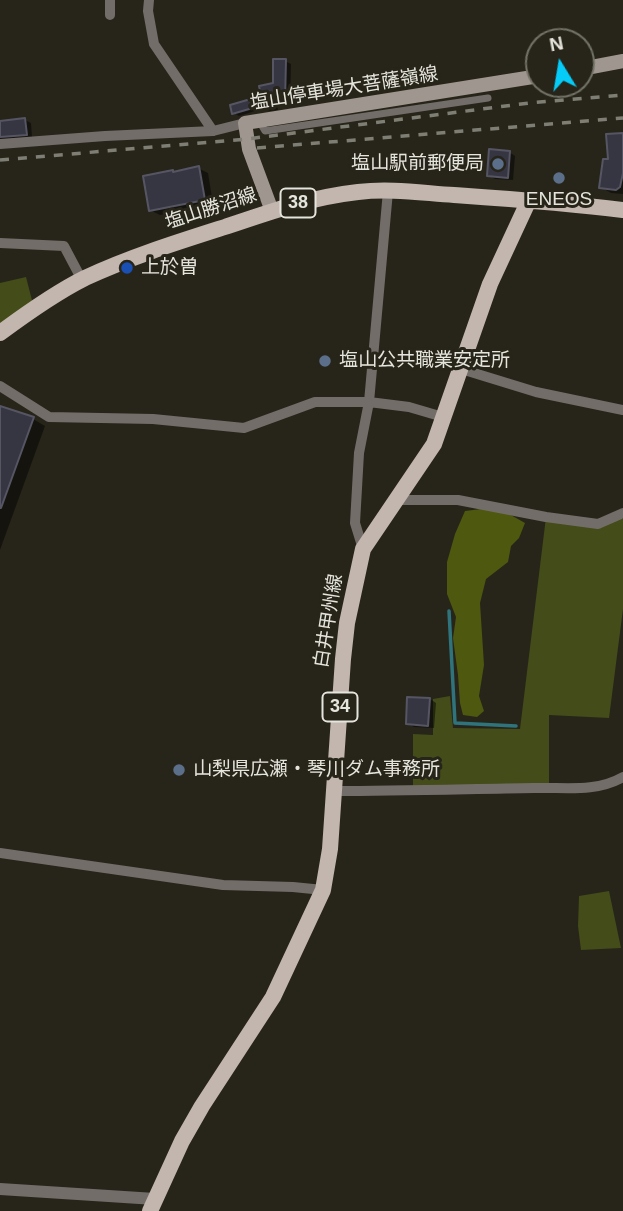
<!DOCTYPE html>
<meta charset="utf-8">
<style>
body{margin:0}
#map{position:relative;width:623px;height:1211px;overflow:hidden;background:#272519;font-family:Helvetica,sans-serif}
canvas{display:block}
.north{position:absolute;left:525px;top:28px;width:70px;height:70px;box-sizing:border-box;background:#272519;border:2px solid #737267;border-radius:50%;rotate:349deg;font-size:19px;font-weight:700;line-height:28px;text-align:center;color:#e6e5dd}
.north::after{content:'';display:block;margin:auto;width:24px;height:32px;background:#05cbf9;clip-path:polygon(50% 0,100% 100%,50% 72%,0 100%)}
</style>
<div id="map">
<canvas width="623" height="1211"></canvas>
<div class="north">N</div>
</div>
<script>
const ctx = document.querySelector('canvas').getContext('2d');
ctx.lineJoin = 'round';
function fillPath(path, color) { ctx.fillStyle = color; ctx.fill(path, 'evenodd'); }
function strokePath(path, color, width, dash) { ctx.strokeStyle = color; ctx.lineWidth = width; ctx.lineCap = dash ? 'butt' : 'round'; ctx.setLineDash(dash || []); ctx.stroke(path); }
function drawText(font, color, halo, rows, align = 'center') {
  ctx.font = font + ' Helvetica,"Noto Sans JP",sans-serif'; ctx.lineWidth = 6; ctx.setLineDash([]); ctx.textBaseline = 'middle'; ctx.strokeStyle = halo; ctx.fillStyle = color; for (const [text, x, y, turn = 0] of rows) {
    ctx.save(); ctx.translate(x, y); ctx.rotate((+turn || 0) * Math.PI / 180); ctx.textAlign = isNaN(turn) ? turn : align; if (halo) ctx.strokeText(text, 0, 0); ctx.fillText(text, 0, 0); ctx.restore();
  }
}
const green = new Path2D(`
 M26,277l8,31 -34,25v-50z
 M546,517l51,7 14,-6 12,1v90l-14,109 -60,-3v73l-136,3v-57l20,1v-36l17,-3 3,32 67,1z
 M609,891l12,57 -40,2 -3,-24 1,-30z`);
const forest = new Path2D(`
 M481,509l28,5 16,9 -6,15 -8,8 -3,16 -22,17 -6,24 4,62 -5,31 5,15 -7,6 -14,-2 -3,-12 -2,-28 -5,-37 3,-21 -9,-23v-32l8,-28 10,-23z`);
const shadow = new Path2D(`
 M285,61l6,3 -1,41 -13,-1 1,6 -8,1 -5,-3 -26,8 -5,-3 29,-16 12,-13z
 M25,120l6,3 1,14 -32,6v-20z
 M623,135v59l-12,-1 -10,-6 9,-26z
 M509,152l6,4 -2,24 -18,-1 -6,-4z
 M198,168l10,5 5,31 -53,11 -10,-5 23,-38 3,1z
 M0,407l33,12 12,7 -45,124z
 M430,699l6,4 -2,25 -20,-1 -6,-4z`);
const stream = new Path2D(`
 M449,611l6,112 61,3`);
const building = new Path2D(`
 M273,59h13l-1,44 -12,-1 1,5 -11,2v-4l-31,9 -2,-9 31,-9 -2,-10 14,-3z
 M25,118l2,17 -27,2v-16z
 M623,133v40l-3,14 -4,3 -17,-2 4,-29h5l-2,-25z
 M489,149l21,2 -2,27 -21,-2z
 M199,166l6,34 -56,11 -6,-35 30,-6v2z
 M0,406l34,11 -33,91h-1z
 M407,697l23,1 -2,28 -22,-2z`);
const pedestrian = new Path2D(`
 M259,121l6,10 223,-33`);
const minor = new Path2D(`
 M149,0l-1,11 6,33 59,87
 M110,15v-15
 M0,144l105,-8 108,-5 32,-8
 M0,243l64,3 18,34
 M461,369l75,23 87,18
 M0,386l49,31 104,2 91,9 71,-26h54l40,5 34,10
 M395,500h63l88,17 52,7 25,-11
 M363,549l-8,-26 4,-70 10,-51 19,-211
 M334,791c67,0 133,-2 200,-3 30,-1 61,5 89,-11
 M0,853l223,32 70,2 30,3`);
const tertiary = new Path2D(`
 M0,1189l155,10`);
const secondary = new Path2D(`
 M581,69l42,-8
 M272,211l-23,-62 -4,-26 294,-47`);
const primary = new Path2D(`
 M0,333c27,-20 55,-40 85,-55 45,-21 93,-36 140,-51 44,-15 87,-30 133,-35 32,-4 64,1 96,3 56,4 113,8 169,15
 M150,1211l32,-70 20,-35 71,-109 50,-107 7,-41 13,-190 4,-36 16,-74 71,-105 56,-160 39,-84`);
const rail = new Path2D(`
 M257,148l366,-30
 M0,160l247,-21 282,-36 94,-8`);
const markers = [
 [498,164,7,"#5c6f8a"],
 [559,178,7,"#5c6f8a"],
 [127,268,7,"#1a4fb4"],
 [325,361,7,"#5c6f8a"],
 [179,770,7,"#5c6f8a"]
];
const shields = [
 [298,203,35],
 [340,707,35]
];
const shieldNames = [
 ["38",298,203],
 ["34",340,707]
];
const streetNames = [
 ["塩山停車場大菩薩嶺線",344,89,-9],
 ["塩山勝沼線",211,209,-18],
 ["白井甲州線",329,621,-81]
];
const poiNames = [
 ["塩山駅前郵便局",484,164,"right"],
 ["ENEOS",559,200,"center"],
 ["上於曽",141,268],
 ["塩山公共職業安定所",339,361],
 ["山梨県広瀬・琴川ダム事務所",193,770]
];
fillPath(green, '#444c19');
fillPath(forest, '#4e580f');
fillPath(shadow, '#0007');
strokePath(stream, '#2f747d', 3.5);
fillPath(building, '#363542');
strokePath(building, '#565563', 2);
strokePath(pedestrian, '#736d69', 7);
strokePath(minor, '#736d69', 10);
strokePath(tertiary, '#736d69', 12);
strokePath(secondary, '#a09690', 14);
strokePath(primary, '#c2b6ae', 16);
strokePath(rail, '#7f7e74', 3.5, [9, 9]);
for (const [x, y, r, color] of markers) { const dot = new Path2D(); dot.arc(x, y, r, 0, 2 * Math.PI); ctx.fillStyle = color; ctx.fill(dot); strokePath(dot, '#272519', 2.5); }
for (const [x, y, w] of shields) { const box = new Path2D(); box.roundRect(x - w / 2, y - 14.5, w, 29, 5); ctx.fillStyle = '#272519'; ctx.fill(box); strokePath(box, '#e6e5dd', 2); }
drawText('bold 18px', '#e6e5dd', null, shieldNames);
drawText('19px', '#e6e5dd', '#272519', streetNames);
drawText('19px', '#e6e5dd', '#272519', poiNames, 'left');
</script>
